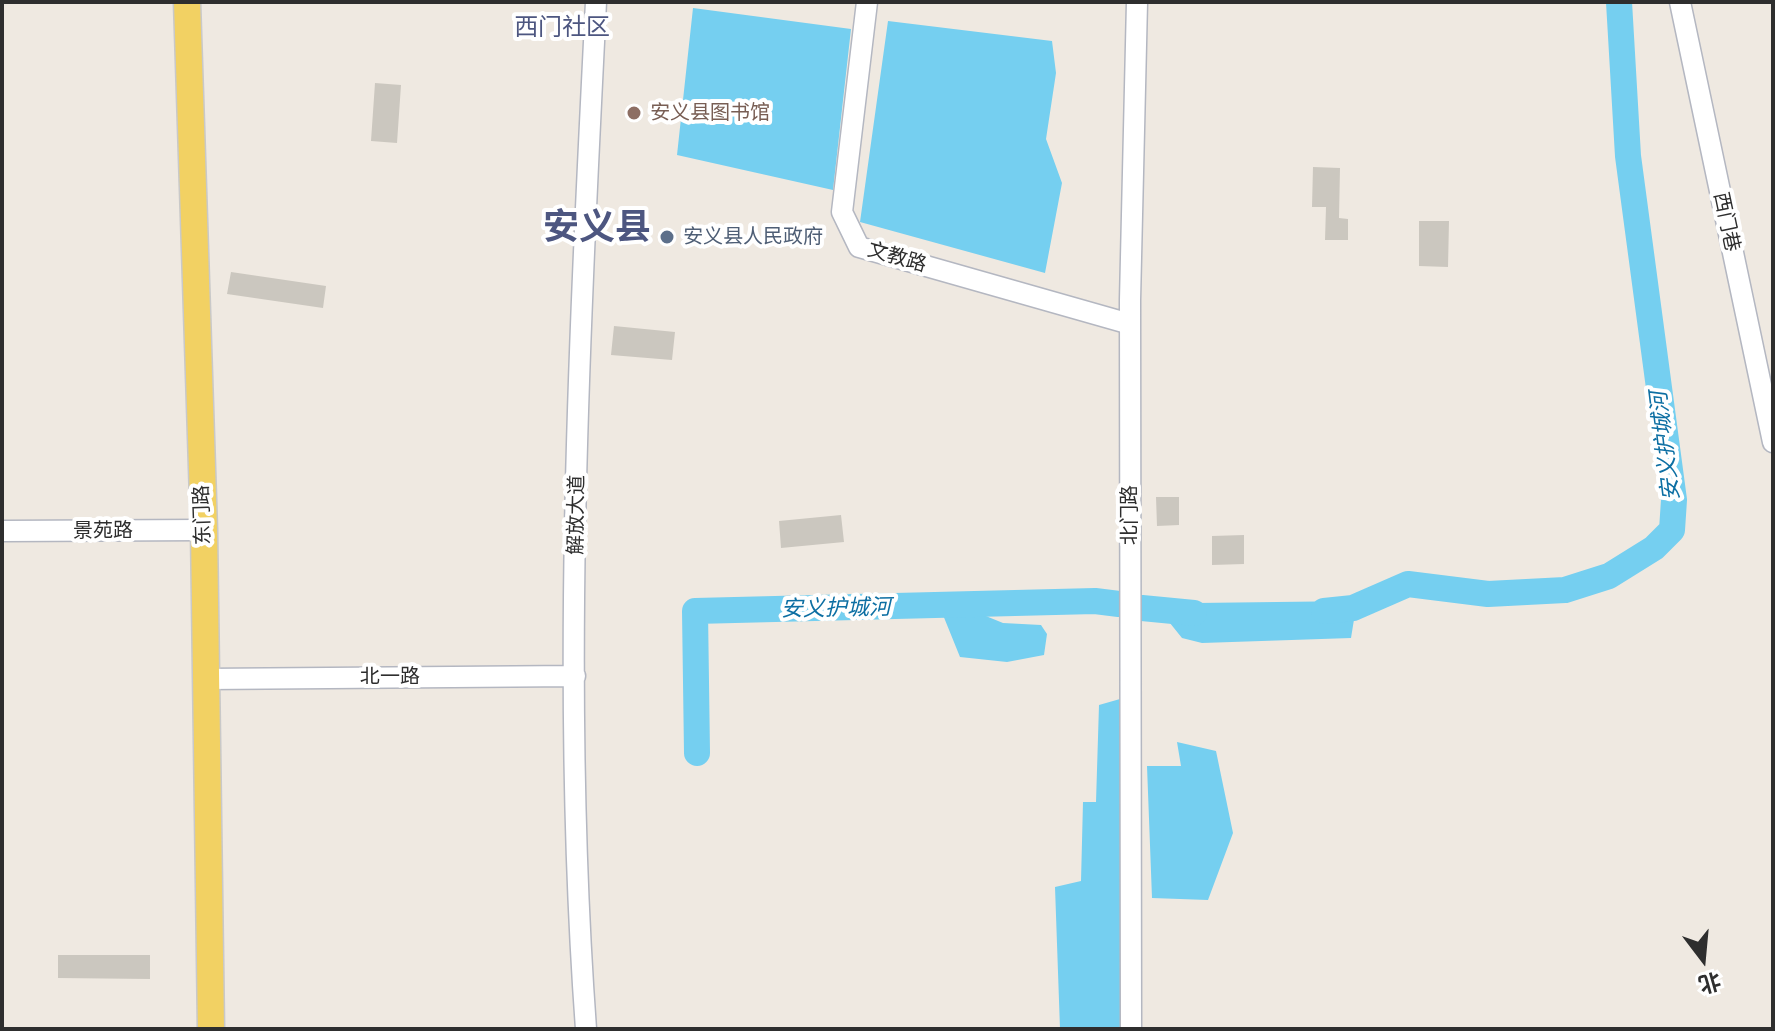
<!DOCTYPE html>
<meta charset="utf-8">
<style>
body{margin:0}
#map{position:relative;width:1775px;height:1031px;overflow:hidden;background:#efe9e1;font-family:"Fira Sans","Noto Sans SC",sans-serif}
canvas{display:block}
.frame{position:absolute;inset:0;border:4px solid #2e2e2e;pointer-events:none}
.north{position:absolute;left:1663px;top:919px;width:80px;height:80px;-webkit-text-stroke:6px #fff;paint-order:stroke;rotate:164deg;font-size:22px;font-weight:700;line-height:32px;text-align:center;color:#2e2e2e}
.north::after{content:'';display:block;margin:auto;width:28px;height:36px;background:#2e2e2e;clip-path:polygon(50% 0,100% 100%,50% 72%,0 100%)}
</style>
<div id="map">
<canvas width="1775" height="1031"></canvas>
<div class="frame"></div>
<div class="north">北</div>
</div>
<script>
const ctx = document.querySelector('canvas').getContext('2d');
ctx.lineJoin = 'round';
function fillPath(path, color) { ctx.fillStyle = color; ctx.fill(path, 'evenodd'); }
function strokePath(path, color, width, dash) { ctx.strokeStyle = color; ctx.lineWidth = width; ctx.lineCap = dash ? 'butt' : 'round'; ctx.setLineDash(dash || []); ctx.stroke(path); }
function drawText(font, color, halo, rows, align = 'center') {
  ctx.font = font + ' "Fira Sans","Noto Sans SC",sans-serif'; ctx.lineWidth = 8; ctx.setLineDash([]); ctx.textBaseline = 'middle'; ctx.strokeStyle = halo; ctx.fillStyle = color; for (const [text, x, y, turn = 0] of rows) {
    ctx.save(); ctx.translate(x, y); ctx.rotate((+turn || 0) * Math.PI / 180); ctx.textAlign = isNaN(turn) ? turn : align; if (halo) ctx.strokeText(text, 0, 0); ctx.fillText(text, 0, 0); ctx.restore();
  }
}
const water = new Path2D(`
 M693,8l158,21 -18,161 -156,-35z
 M888,21l164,20 4,32 -10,66 16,44 -17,90 -185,-51z
 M1149,597l47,6 161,-2 -6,37 -149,5 -20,-5z
 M976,612l27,11 38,2 6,9 -3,21 -37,7 -47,-5 -17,-42z
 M1123,687v342h-63l-5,-142 26,-6 2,-79h13l3,-97 21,-6z
 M1177,742l39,9 17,82 -25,67 -56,-2 -5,-132h34z`);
const river = new Path2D(`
 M1142,608l52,5
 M1324,611l29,-3 55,-24 80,10 77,-4 44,-14 45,-28 18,-18 2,-30 -46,-344 -9,-154
 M697,753l-2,-142 400,-10 24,3`);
const building = new Path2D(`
 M375,83l26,2 -4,58 -26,-2z
 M1313,167l27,1 -1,50 9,1v21h-23l1,-33h-14z
 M1419,221h30l-1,46 -29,-1z
 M231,272l95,14 -3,22 -96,-14z
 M614,326l61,6 -3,28 -61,-5z
 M1156,497h23v28l-22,1z
 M841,515l3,27 -63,6 -2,-27z
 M1244,535v29l-32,1v-29z
 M58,955h92v24l-92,-1z`);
const minor = new Path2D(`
 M867,2l-25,210 17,35 271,77
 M1680,2l93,440
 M2,531l202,-1
 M206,679l369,-3
 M586,1029c-25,-341 -7,-686 10,-1027
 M1131,1029l-1,-729 7,-298`);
const major = new Path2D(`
 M187,2l17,528 7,499`);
const markers = [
 [634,113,8,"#8d6e63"],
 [667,237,8,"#5c6f8a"]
];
const educationNames = [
 ["安义县图书馆",650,113]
];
const streetNames = [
 ["西门巷",1726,222,78],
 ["文教路",897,258,16],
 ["东门路",203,515,-92],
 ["解放大道",577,515,-89],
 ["北门路",1130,515,-90],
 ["景苑路",103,531],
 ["北一路",390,677]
];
const serviceNames = [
 ["安义县人民政府",683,237]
];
const waterNames = [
 ["安义护城河",1666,446,-97],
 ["安义护城河",836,609,-1]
];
const quarterNames = [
 ["西门社区",562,28]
];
const townNames = [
 ["安义县",597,229]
];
fillPath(water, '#75cff0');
strokePath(river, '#75cff0', 26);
fillPath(building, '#cbc7bf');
strokePath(minor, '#b4b7c1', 23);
strokePath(major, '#c9c9c9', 29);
strokePath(minor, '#fff', 20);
strokePath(major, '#f2d163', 26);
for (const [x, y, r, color] of markers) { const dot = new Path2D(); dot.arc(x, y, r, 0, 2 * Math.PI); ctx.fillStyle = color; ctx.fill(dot); strokePath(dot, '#fff', 3); }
drawText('20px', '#785e54', '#fff', educationNames, 'left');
drawText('20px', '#2e2e2e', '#fff', streetNames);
drawText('20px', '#4e5e75', '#fff', serviceNames, 'left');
drawText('italic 22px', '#0d6fa3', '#fff', waterNames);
drawText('24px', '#4d5680', '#fff', quarterNames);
drawText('bold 36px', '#4d5680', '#fff', townNames);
</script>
